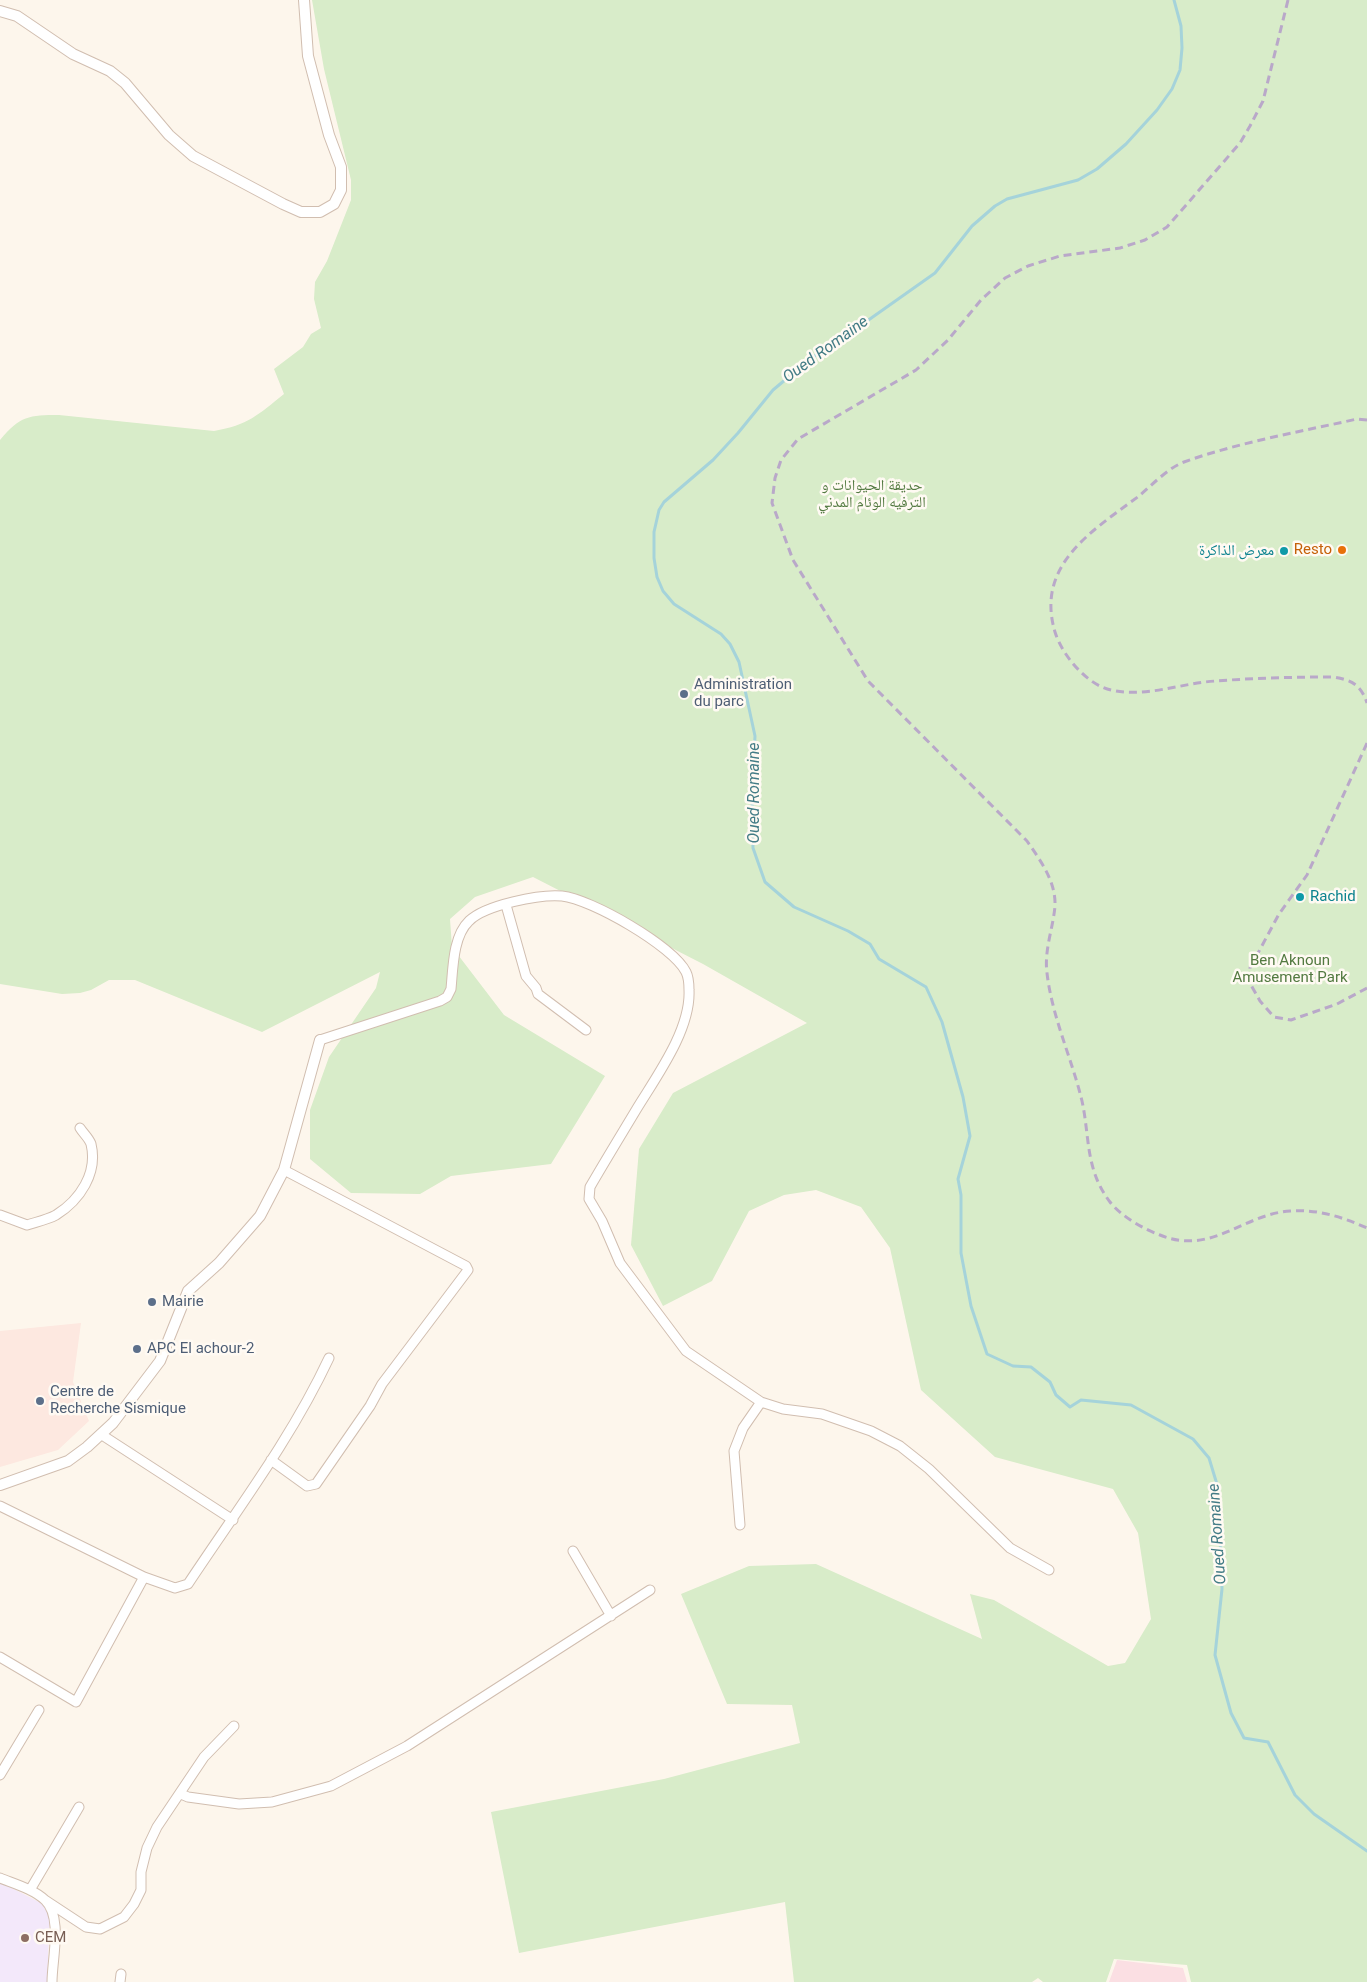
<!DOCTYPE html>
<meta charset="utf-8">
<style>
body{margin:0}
canvas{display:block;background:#fdf6ec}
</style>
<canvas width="1367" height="1982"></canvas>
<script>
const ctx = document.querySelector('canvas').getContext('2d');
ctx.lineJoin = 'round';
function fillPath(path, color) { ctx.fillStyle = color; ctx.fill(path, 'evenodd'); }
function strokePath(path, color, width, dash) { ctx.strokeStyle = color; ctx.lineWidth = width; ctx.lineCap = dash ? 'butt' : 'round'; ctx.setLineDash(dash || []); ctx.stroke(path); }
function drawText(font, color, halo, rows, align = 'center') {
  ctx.font = font + ' Roboto,"Noto Naskh Arabic",sans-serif'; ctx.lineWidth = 5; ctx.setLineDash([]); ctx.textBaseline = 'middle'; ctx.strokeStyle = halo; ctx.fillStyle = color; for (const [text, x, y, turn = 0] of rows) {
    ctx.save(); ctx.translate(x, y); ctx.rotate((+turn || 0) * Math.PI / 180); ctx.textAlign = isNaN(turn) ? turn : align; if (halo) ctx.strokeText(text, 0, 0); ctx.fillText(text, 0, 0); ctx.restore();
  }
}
const commercial = new Path2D(`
 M81,1323l-8,59 16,39 -31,29 -58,17v-136z`);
const education = new Path2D(`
 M0,1882l45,23 5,7 -3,70h-47z`);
const medical = new Path2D(`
 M1117,1960l66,8 4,14h-78z`);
const green = new Path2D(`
 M312,0h1055v1982h-176l-4,-17 -73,-6 -8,23h-63l-5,-4 -6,4h-238l-9,-80 -266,51 -28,-141 173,-33 136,-36 -8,-38 -65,-1 -46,-110 68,-28 67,-2 166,75 -12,-45 24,6 114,66 17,-3 26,-44 -13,-86 -25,-44 -118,-32 -74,-67 -31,-142 -29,-41 -45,-17 -32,5 -35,16 -37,70 -49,25 -32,-61 8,-96 34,-56 134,-70 -104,-59 -170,-87 -58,20 -25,22 2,28 52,68 101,61 -54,88 -100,12 -31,18 -69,-1 -41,-34v-49l19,-53 47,-69 4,-16 -118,60 -127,-52h-26l-18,10 -11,3 -18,1 -62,-10v-544c20,-24 29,-25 59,-25l155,16c34,-6 44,-16 70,-37l-10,-25 29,-22 8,-13 10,-6 -7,-29 1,-17 12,-21 24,-61v-20l-27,-111z`);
const stream = new Path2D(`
 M1174,0l7,26 1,22 -2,22 -8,19 -15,21 -31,34 -29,25 -19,11 -71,19 -12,7 -23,20 -37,47 -92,65 -33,21 -37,31 -35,43 -25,27 -49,42 -5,8 -5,22v26l3,19 6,14 11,13 47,30 9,10 9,18 16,74 -3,61 1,51 12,34 29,25 54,24 22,13 9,15 47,28 16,35 21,75 7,39 -12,43 3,16v58l10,53 16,48 26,12 18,1 19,15 6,13 14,12 11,-7 50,5 62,34 16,19 10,33 3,98 -7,66 16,58 13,25 24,4 27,53 19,19 53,37`);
const minor = new Path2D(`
 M506,905l20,71 10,12 2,6 48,36
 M320,1040l120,-39 7,-4 4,-8c2,-21 2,-53 18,-68 16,-16 71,-27 93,-25 29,3 111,50 124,76 2,4 3,13 3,18 2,40 -33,87 -53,120 -15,25 -31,51 -46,77l-1,12 13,22 18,42 66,88 75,51 22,7 39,5 49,17 29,15 29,23 81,79 39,22
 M0,1215l27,10c9,-3 20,-5 29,-10 24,-15 42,-42 35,-71 -2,-6 -8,-11 -11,-16
 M102,1435l131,85
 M271,1460l36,26 9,-2 54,-78 12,-22 86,-114 -2,-4 -182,-96
 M0,1506l144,71 -68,125 -76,-45
 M740,1525l-6,-74 9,-23 18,-26
 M573,1551l38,65
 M144,1577l31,11 13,-4c49,-74 103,-145 141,-226
 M0,1775l39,-65
 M181,1794l7,3 51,7 33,-2 59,-16 76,-40 243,-156
 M0,1878c15,6 33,11 45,22 18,17 7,59 7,82
 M30,1890l49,-83
 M45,1900l41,27 14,2 24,-12 10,-13 7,-14v-18l6,-24 10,-21 47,-70 30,-31
 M120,1982l1,-8`);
const tertiary = new Path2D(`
 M0,11l17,5 56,38 37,17 15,12 44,52 24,21 90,48 18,8h19l14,-8 7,-14v-23l-12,-32 -21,-79 -4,-56
 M0,1485l68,-24 19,-14 26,-24 47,-62 28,-70 31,-28 41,-47 24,-46 36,-130`);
const rail = new Path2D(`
 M1288,0l-25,101 -13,25 -10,17 -73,84 -22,13 -25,8 -60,8 -32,10 -23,12 -24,22 -33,40 -32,30 -118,69 -17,21 -6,18 -3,25 21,57 75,121 159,160c13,19 29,40 28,65 -2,23 -11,44 -8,67 5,44 25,86 35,128 8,37 3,68 28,101 11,14 33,27 50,33 52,21 83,-21 130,-24 28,-2 52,6 77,17
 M1367,420l-10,-1c-58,13 -117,23 -173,43 -16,6 -32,23 -45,34 -47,35 -104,69 -84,136 7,23 32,53 56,58 35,8 70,-7 105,-9 39,-3 78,-4 117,-4 19,3 28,8 34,26
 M1367,743l-60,132 -28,39 -29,54 1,17 9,16 14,16 17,3 46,-16 30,-16`);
const markers = [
 [1342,550,5,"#e8710a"],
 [1284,551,5,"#0f9aa8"],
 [684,694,5,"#5c6f8a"],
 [1300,897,5,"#0f9aa8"],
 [152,1302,5,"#5c6f8a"],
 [137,1349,5,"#5c6f8a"],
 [40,1401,5,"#5c6f8a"],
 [25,1938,5,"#8d6e63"]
];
const parkNames = [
 ["حديقة الحيوانات و",872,486],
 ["الترفيه الوئام المدني",872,503],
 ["Ben Aknoun",1290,961],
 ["Amusement Park",1290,978]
];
const foodNames = [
 ["Resto",1332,550]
];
const cultureNames = [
 ["معرض الذاكرة",1274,551],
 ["Rachid",1310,897,"left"]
];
const serviceNames = [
 ["Administration",694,685],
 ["du parc",694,702],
 ["Mairie",162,1302],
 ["APC El achour-2",147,1349],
 ["Centre de",50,1392],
 ["Recherche Sismique",50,1409]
];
const educationNames = [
 ["CEM",35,1938]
];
const waterNames = [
 ["Oued Romaine",826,350,-36],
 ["Oued Romaine",755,793,-90],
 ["Oued Romaine",1218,1534,-94]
];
fillPath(commercial, '#fde8e0');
fillPath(education, '#f3e8fa');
fillPath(medical, '#fbdfe3');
fillPath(green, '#d8ecc9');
strokePath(stream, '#a5d3da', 3);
strokePath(minor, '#d1beb0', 11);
strokePath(tertiary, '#d1beb0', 12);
strokePath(minor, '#fff', 9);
strokePath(tertiary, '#fff', 10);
strokePath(rail, '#b9a8c9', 3, [8, 5]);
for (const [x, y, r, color] of markers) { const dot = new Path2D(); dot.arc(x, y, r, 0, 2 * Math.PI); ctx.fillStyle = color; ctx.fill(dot); strokePath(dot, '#fffaf3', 2); }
drawText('15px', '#537a41', '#fffaf3', parkNames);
drawText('15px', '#c56008', '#fffaf3', foodNames, 'right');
drawText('15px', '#0d838f', '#fffaf3', cultureNames, 'right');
drawText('15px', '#4e5e75', '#fffaf3', serviceNames, 'left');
drawText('15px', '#785e54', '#fffaf3', educationNames, 'left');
drawText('italic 16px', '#437c86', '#fffaf3', waterNames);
</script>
